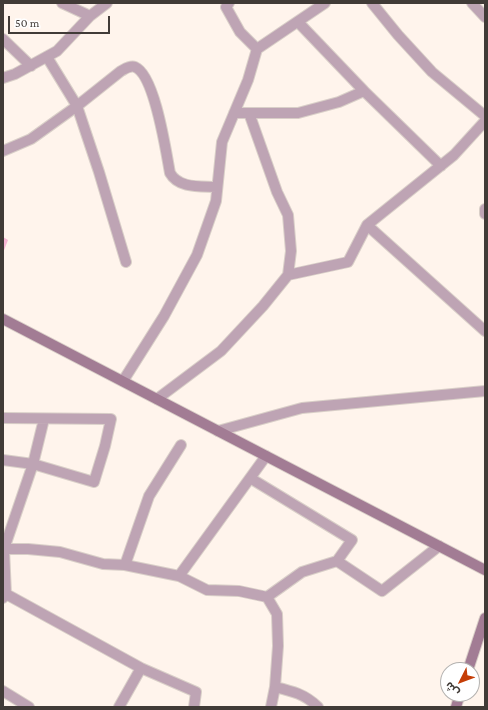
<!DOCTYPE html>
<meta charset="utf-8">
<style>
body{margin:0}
#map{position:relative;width:488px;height:710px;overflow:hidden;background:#fff4ec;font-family:"Crimson Pro","Noto Sans Arabic",serif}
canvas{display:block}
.frame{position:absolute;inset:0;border:4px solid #413b37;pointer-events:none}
.north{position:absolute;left:440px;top:662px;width:40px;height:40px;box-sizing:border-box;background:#fff;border:1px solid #b3b1af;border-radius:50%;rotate:228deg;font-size:11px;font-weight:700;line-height:16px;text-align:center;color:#413b37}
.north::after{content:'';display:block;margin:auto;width:14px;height:18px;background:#c53d06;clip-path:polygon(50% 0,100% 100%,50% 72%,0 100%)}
.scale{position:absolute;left:8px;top:16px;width:102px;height:18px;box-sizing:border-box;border:2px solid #413b37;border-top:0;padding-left:5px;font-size:12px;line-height:14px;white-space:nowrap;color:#413b37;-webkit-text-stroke:3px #fff;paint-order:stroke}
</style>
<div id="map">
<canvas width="488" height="710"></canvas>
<div class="frame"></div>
<div class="north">ش</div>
<div class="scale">50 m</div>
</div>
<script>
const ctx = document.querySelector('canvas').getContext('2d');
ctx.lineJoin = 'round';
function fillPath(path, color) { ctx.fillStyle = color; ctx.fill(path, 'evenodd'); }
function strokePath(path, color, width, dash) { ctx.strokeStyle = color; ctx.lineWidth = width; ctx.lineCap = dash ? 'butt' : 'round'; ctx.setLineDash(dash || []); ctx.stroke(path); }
const building = new Path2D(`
 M3,237l5,3 -5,13z`);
const minor = new Path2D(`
 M62,3l28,13
 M229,3l-3,4 14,25 17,17 68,-46
 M372,3l26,32 34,37 53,44
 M472,3l13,14
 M298,22l66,69 77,75
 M3,39l28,27
 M47,57l30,49 22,66 27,90
 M3,78l12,-4 42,-23 33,-35 17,-13
 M234,113h64l41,-11 25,-11
 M3,151l28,-12 46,-33 44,-35c4,-2 9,-6 14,-4 20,8 31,85 35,106 9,16 31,13 47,14
 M485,209v5
 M367,225l118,106
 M288,275l60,-13 19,-37 87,-70 31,-34
 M123,381l41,-65 33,-61 19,-54 6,-59 26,-62 9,-31
 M157,399l64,-48 42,-45 25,-31 3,-24 -3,-36 -11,-23 -28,-79
 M3,418l108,1 -6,27 -11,36 -61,-18 -30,-4
 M44,419l-11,45 -29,85h24l32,3 43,12 22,1 54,11 28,14 32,1 28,6 10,17 1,32 -3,41 -4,20
 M218,431l84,-23 183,-17
 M250,478l102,62 -15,21
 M3,549h1l2,45 -3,4
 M125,565l24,-69 32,-51
 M179,576l87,-120
 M6,594l135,74 55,24 -2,15
 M267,597l35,-25 35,-11 45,30 57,-45
 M275,687c17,4 30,7 43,20
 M3,691l26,16
 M119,707l22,-39`);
const secondary = new Path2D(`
 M3,319l482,251
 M468,670l17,-52
 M456,707l4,-13`);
fillPath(building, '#f7b6d3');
strokePath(minor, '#d9cfc8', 12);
strokePath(secondary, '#d9cfc8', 12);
strokePath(minor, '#bea4b4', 10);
strokePath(secondary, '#a27c94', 10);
</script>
